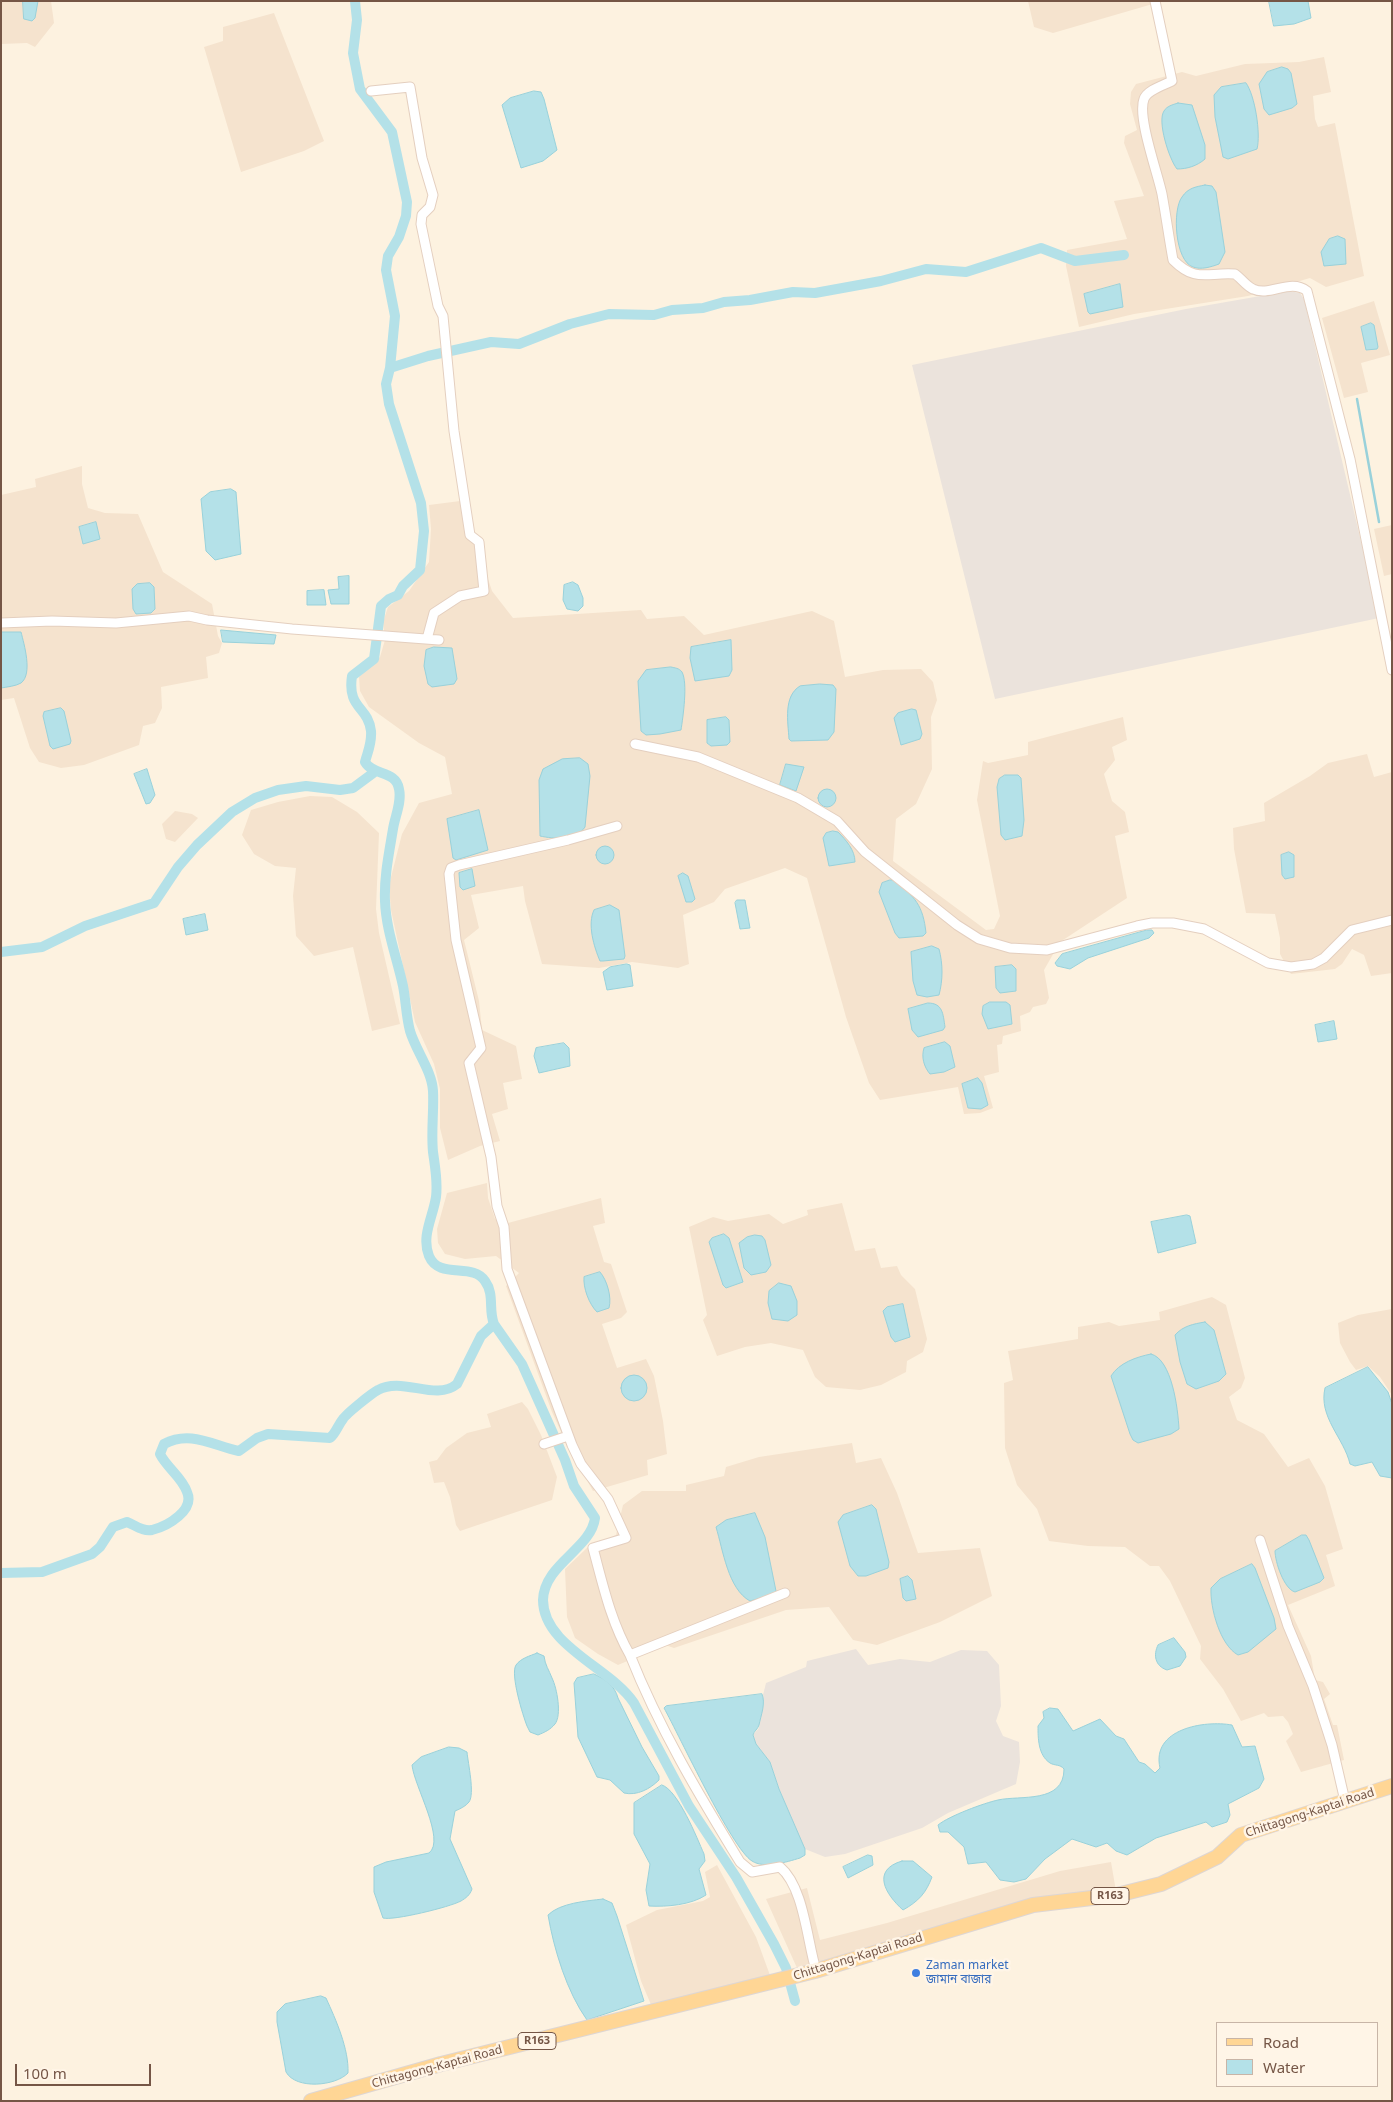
<!DOCTYPE html>
<meta charset="utf-8">
<style>
body{margin:0}
#map{position:relative;width:1393px;height:2102px;overflow:hidden;background:#fdf2e0;font-family:"Noto Sans",sans-serif}
canvas{display:block}
.frame{position:absolute;inset:0;border:2px solid #755646;pointer-events:none}
.legend{position:absolute;left:1216px;top:2022px;width:162px;height:65px;box-sizing:border-box;background:#fff5e7;border:1px solid #c8b5a7;margin:0;padding:6px 9px;list-style:none;font-size:15px;color:#755646}
.legend li{display:flex;align-items:center;gap:10px;height:25px}
.legend b{width:25px;border:1px solid #c8b5a7}
.scale{position:absolute;left:15px;top:2064px;width:136px;height:22px;box-sizing:border-box;border:2px solid #755646;border-top:0;padding-left:6px;font-size:15px;line-height:18px;white-space:nowrap;color:#755646;-webkit-text-stroke:4px #fff5e7;paint-order:stroke}
</style>
<div id="map">
<canvas width="1393" height="2102"></canvas>
<div class="frame"></div>
<ul class="legend">
<li><b style="height:6px;background:#ffd695"></b>Road</li>
<li><b style="height:14px;background:#b4e1e8"></b>Water</li>
</ul>
<div class="scale">100 m</div>
</div>
<script>
const ctx = document.querySelector('canvas').getContext('2d');
ctx.lineJoin = 'round';
function fillPath(path, color) { ctx.fillStyle = color; ctx.fill(path, 'evenodd'); }
function strokePath(path, color, width, dash) { ctx.strokeStyle = color; ctx.lineWidth = width; ctx.lineCap = dash ? 'butt' : 'round'; ctx.setLineDash(dash || []); ctx.stroke(path); }
function drawText(font, color, halo, rows, align = 'center') {
  ctx.font = font + ' "Noto Sans","Noto Sans Bengali",sans-serif'; ctx.lineWidth = 5; ctx.setLineDash([]); ctx.textBaseline = 'middle'; ctx.strokeStyle = halo; ctx.fillStyle = color; for (const [text, x, y, turn = 0] of rows) {
    ctx.save(); ctx.translate(x, y); ctx.rotate((+turn || 0) * Math.PI / 180); ctx.textAlign = isNaN(turn) ? turn : align; if (halo) ctx.strokeText(text, 0, 0); ctx.fillText(text, 0, 0); ctx.restore();
  }
}
const residential = new Path2D(`
 M1,1h50l3,22 -19,24 -8,-4 -26,1z
 M1028,1h135l-110,32 -19,-6z
 M274,13l50,128 -20,10 -63,21 -37,-125 19,-6v-14z
 M1324,57l7,35 -18,4 2,23 3,8 17,-4 29,153 -38,11 -16,-9 -62,18 -114,18 -55,13 -13,-61 1,-16 60,-11 -13,-38 30,-5 -20,-53 1,-7 12,-6 -7,-26 1,-12 5,-8 46,-12 14,4 49,-12 54,-2z
 M1374,301l16,54 -29,8 7,29 -24,6 -22,-80z
 M82,466v18l6,24 17,5 33,1 25,58 49,32 6,32 4,7 -3,10 -13,4 2,21 -47,9 1,21 -7,15 -12,3 -4,19 -55,20 -23,3 -22,-6 -9,-14 -16,-50 -13,2v-205l35,-8 -1,-8z
 M468,500l4,32 11,10 4,34 5,15 21,27 128,-8 6,9 37,-3 20,19 108,-24 22,10 11,56 38,-7 38,-1 12,13 4,18 -6,17 1,52 -16,35 -20,15 -3,42 93,69 8,-1 6,-13 -23,-116 6,-39 5,2 40,-8v-13l95,-25 4,23 -15,7 3,13 -11,14 8,27 13,11 4,20 -14,4 12,62 -67,44 -16,28 5,28 -3,6 -13,3 -3,5 -10,4 1,15 -18,5 -1,8 -5,1 2,27 -15,4 9,32 -13,5 -16,1 -6,-27 -78,13 -11,-17 -23,-66 -39,-139 -22,-10 -60,21 -11,13 -31,13 6,49 -11,4 -46,-6 -33,6 -57,-4 -17,-63 -2,-15 -52,9 8,33 -15,12 15,61 3,29 34,16 6,33 -19,4 5,26 -16,5 8,27 -20,5 -32,14 -8,-32v-39l-6,-25 -19,-42 -24,-112 -2,-25 13,-51 17,-31 33,-9 -7,-37 -26,-14 -50,-36 -9,-16 -1,-14 21,-20 5,-17 -2,-18 5,-15 21,-16 20,-29 2,-33 -2,-24z
 M1392,525v49l-8,2 -10,-47z
 M1367,754l7,23 18,-5v201l-21,3 -7,-21 -12,-6 -10,15 -7,5 -44,5 -11,-20v-16l-5,-24 -29,-1 -12,-64 -1,-21 32,-7 -1,-18 46,-27 18,-13z
 M310,796l22,1 25,15 22,21 -3,76 3,24 21,91 -28,7 -19,-84 -39,9 -18,-20 -3,-40 3,-28 -21,-2 -21,-12 -12,-19 9,-25 27,-8z
 M175,811l17,3 6,4 -23,24 -9,-3 -4,-15z
 M487,1183l1,15 7,21 13,4 93,-25 4,25 -12,3 11,36 7,2 16,48 -6,6 -19,6 15,44 29,-9 8,17 9,45 4,33 -20,6 1,15 -55,16 -25,-44 -16,-35 -46,-126 13,-13 -23,-17 -31,3 -20,-5 -7,-11 -1,-14 10,-36z
 M842,1203l13,48 20,-3 6,20 16,-2 4,9 14,14 12,50 -4,13 -16,9 -1,11 -25,13 -21,5 -34,-3 -11,-10 -12,-27 -32,-7 -26,4 -28,9 -14,-36 4,-5 -18,-88 24,-10 15,4 41,-7 14,10 25,-9 -1,-5z
 M1212,1297l14,8 19,73 -4,10 -12,9 8,23 27,14 24,33 21,-9 16,28 18,63 -17,6 9,31 -47,19 23,51 4,24 8,2 7,12 -6,5 9,26h4l7,35 -43,12 -15,-31 7,-7 -5,-12 -5,-6 -15,1 -4,-4 -23,8 -18,-32 -23,-30 1,-13 -31,-65 -11,-15h-9l-25,-19 -37,-1 -39,-5 -12,-32 -20,-24 -12,-37 -1,-65 9,-3 -5,-29 70,-12v-12l31,-5 10,4 41,-6 -1,-8z
 M1392,1309v86l-12,-18 -12,-11 -12,4 -6,-8 -10,-19 -2,-20 20,-8z
 M522,1402l6,7 13,26 16,42 -5,23 -92,31 -4,-6 -6,-28 -6,-15 -10,1 -5,-21 8,-2 9,-12 21,-15 24,-6 -4,-13z
 M852,1443l4,20 25,-5 16,35 21,60 62,-5 12,48 -52,26 -63,23 -24,-5 -24,-33 -43,3 -112,38 -9,-3 -47,20 -20,-11 -23,-16 -8,-21 -2,-48 24,-23 27,-11 7,-30 19,-14h44v-6l38,-9 2,-9 33,-10z
 M1111,1862l5,29 -319,77 -31,-69 41,-11 13,52 67,-17 173,-52z
 M717,1865l39,72 15,41 -119,29 -11,-26 -15,-56 31,-15 46,-9 7,-4 -5,-25z`);
const industrial = new Path2D(`
 M1289,291l11,2 4,6 75,319 -384,81 -83,-334 274,-56z
 M856,1649l12,16 32,-6 30,3 31,-12 26,1 12,14 2,41 -5,15 7,15 16,6 1,20 -4,22 -68,29 -26,15 -77,26 -20,3 -20,-8 -4,-7 -22,-53 -9,-27 -14,-18 -3,-9 6,-7 1,-15 4,-8 -1,-10 3,-12 40,-16 1,-6z`);
const water = new Path2D(`
 M23,1h15l-3,17 -3,3 -8,-2z
 M1269,1h39l3,17 -17,6 -20,2z
 M1282,67l6,2 3,4 6,31 -5,4 -23,7 -5,-6 -5,-25 8,-12z
 M1246,83c9,12 15,51 11,66l-29,10 -5,-2 -8,-40 -1,-22 7,-8z
 M534,91l7,1 3,7 13,51 -14,11 -22,7 -19,-63 8,-7z
 M1178,103l14,2 13,40v14c-8,7 -18,10 -28,10 -8,-10 -20,-48 -13,-58 3,-5 8,-6 14,-8z
 M1205,185l7,1 4,6 9,60 -6,12c-8,3 -18,6 -26,3 -18,-6 -21,-57 -11,-70 6,-9 13,-10 23,-12z
 M1338,236l7,3 1,25 -22,2 -3,-14 8,-13z
 M1120,284l3,23 -33,7 -2,-2 -4,-18z
 M1371,323l3,2 4,22 -1,2 -11,1 -5,-23z
 M231,489l5,3 5,62 -26,6 -9,-9 -5,-52 9,-7z
 M96,522l4,17 -17,5 -4,-17z
 M349,576v28h-18l-3,-14 11,-1 -1,-12z
 M573,582l5,3 5,13v8l-5,5 -11,-2 -4,-9 1,-15z
 M150,583l4,4 1,22 -4,4 -15,1 -3,-5 -1,-20 5,-5z
 M324,590l2,15h-19v-14z
 M221,630l55,5 -2,9 -51,-2z
 M1,632h20c3,12 12,42 0,51 -5,3 -14,4 -20,5z
 M731,640l1,30 -3,6 -34,5 -5,-23 1,-11z
 M434,647l18,1 5,31 -3,5 -22,3 -4,-3 -4,-18 2,-16z
 M671,667c4,1 8,1 11,5 6,11 1,45 -1,58l-21,4 -14,1 -5,-4 -3,-50 8,-11z
 M820,684l13,1 3,4 -2,43 -6,8 -37,1 -2,-2c-1,-17 -6,-43 11,-53z
 M61,708l3,3 7,30 -1,3 -17,5 -3,-3 -7,-30 1,-4z
 M912,709l4,1 6,24 -2,5 -19,6 -7,-27 4,-5z
 M726,717l3,3 1,22 -3,3 -16,1 -4,-3v-23z
 M580,758l8,6 2,12 -5,51c-9,14 -31,12 -45,9l-1,-56 4,-11 19,-10z
 M786,764l18,3 -8,24 -16,-6z
 M147,769l8,26 -5,8 -4,1 -12,-30z
 M1005,775h13l3,3 3,42 -2,16 -17,4 -4,-5 -4,-48 2,-8z
 M818 798a9 9 0 1 1 18 0a9 9 0 1 1-18 0Z
 M479,810l9,40 -32,10 -3,-2 -6,-39z
 M833,831l5,1c8,8 17,18 17,30l-26,4 -6,-28 3,-5z
 M596 855a9 9 0 1 1 18 0a9 9 0 1 1-18 0Z
 M1289,852l5,3v22l-9,2 -3,-4 -1,-20z
 M472,869l3,17 -12,4 -3,-3 -1,-14z
 M683,873l5,3 7,23 -3,3h-6l-8,-26z
 M890,880h4c21,17 29,25 32,53l-3,3 -24,2 -4,-5 -16,-41 3,-9z
 M737,900h8l5,28 -10,1 -5,-26z
 M610,905l9,5 6,46 -1,3 -21,2h-3c-6,-14 -13,-37 -6,-51z
 M205,914l3,16 -22,5 -3,-16z
 M1147,930h5l2,3 -5,5 -61,20 -18,11 -13,-3 -2,-3 7,-9z
 M932,946l7,3c4,15 4,31 0,46l-12,2 -10,-2 -4,-14 -2,-29z
 M627,964l3,1 3,21 -26,4 -4,-18 7,-5z
 M1012,965l4,4v22l-16,2 -4,-5 -1,-21z
 M990,1002h16l4,3 2,19 -24,5 -6,-15 1,-8z
 M928,1003c15,0 15,11 17,24l-2,3 -25,7 -6,-7 -4,-21z
 M1334,1021l3,18 -19,3 -3,-17z
 M945,1042l5,4 5,21 -11,5 -14,2c-6,-7 -9,-17 -6,-26z
 M564,1043l5,5 1,18 -31,7 -5,-17 2,-8z
 M978,1078l4,5 6,22 -7,4 -13,-1 -6,-24z
 M1187,1215l3,1 6,27 -38,10 -7,-31z
 M724,1234l5,4 14,44 -17,6 -3,-3 -14,-43 3,-4z
 M755,1235l7,1 3,4 6,25 -5,7 -15,3 -7,-7 -5,-25 8,-6z
 M600,1272c7,8 12,25 9,36l-12,4c-8,-8 -14,-24 -13,-35z
 M779,1283l12,3 6,15v14l-9,6 -16,-2 -4,-16 1,-12z
 M903,1304l7,33 -15,5 -4,-5 -8,-26 4,-4z
 M1205,1322l9,8 12,44 -7,7 -23,8 -9,-5 -7,-22 -5,-27c8,-9 18,-11 30,-13z
 M1151,1354c21,5 27,55 28,75l-8,5 -33,9 -5,-3 -3,-6 -19,-58c8,-13 25,-19 40,-22z
 M1368,1367l20,25 4,12v74l-12,-2 -8,-14 -17,4 -5,-2c-6,-26 -32,-47 -25,-76z
 M621 1388a13 13 0 1 1 26 0a13 13 0 1 1-26 0Z
 M872,1505l4,4 13,53 -1,6 -22,8h-8l-8,-10 -12,-44 5,-7z
 M755,1513l10,24 11,54 -1,3 -25,7c-22,-12 -27,-51 -34,-74l10,-7z
 M1302,1535h4l3,5 15,38 -4,4 -25,10c-11,-3 -20,-30 -20,-41z
 M1252,1564l3,4 19,50 2,11 -28,23 -10,3c-18,-10 -28,-47 -27,-67l9,-9z
 M908,1576l4,4 4,19 -10,2 -3,-3 -3,-19z
 M1174,1638l11,14 1,5 -6,9 -13,4c-12,-4 -14,-15 -9,-25z
 M537,1653l7,3c1,9 5,14 8,22 5,10 10,37 3,46 -5,6 -10,8 -17,11l-8,-3 -3,-6c-4,-10 -17,-52 -11,-61 5,-7 14,-9 21,-12z
 M594,1674c11,5 21,12 24,24l24,49 17,29v4c-9,9 -22,16 -35,13l-14,-13 -13,-3 -19,-40 -4,-54 3,-5z
 M762,1694c4,9 -1,21 -3,31 -1,4 -5,6 -6,10l3,9 14,18 9,27 26,60v6l-5,3c-13,4 -36,11 -48,3 -20,-12 -73,-126 -88,-153l2,-2z
 M1050,1708l8,1 15,22 27,-12 16,17 8,3 15,23 6,2 10,9 5,-5c-9,-39 44,-48 72,-43l10,22 13,-1 9,33 -5,9 -31,16 2,11 -3,7 -15,5 -6,-5 -50,16 -29,17 -11,-4 -9,-8 -11,4 -24,-8 -27,20 -19,20 -12,3 -14,-2 -14,-18 -18,2 -4,-17 -16,-15h-8l-2,-7c11,-9 46,-22 60,-25 22,-5 66,4 66,-31 -4,-5 -9,-3 -14,-6 -12,-8 -12,-25 -12,-37l6,-8 -1,-6z
 M449,1747l10,1 8,4c1,11 8,42 2,50 -3,4 -9,7 -14,9l-5,28 22,50c-2,6 -6,9 -11,12 -11,6 -68,20 -78,17l-9,-26v-25l12,-5 43,-9c17,-13 -15,-67 -17,-88l9,-8z
 M662,1785c16,5 35,53 42,69l1,7 -6,8 7,26c-15,10 -39,12 -57,11l-3,-16 4,-26 -16,-30v-31z
 M868,1855l4,1 1,9 -25,13 -5,-11z
 M902,1861h11l19,16c-6,16 -13,24 -29,33 -18,-16 -32,-40 -1,-49z
 M603,1899l9,4 5,13 27,85 -57,19c-20,-28 -33,-70 -39,-105 12,-12 38,-14 55,-16z
 M321,1996l5,2c10,22 23,51 22,75 -12,13 -52,17 -62,-1l-9,-50v-10l8,-8z`);
const stream = new Path2D(`
 M1357,399l22,123`);
const canal = new Path2D(`
 M355,1l2,19 -4,33 7,36 32,43 15,70 -1,14 -7,21 -11,19 -2,14 9,46 -5,52 -4,16 3,20 32,99 3,28 -4,39 -17,16 -5,9 -9,4 -8,7 -7,53 -22,17c-5,33 16,30 19,55 1,12 -3,20 -6,31 8,14 31,8 34,27 3,13 -4,27 -6,40 -4,24 -9,48 -8,72 1,29 12,57 18,85 3,15 3,30 7,45 6,20 22,40 23,60 1,20 -2,41 0,61 2,15 5,29 3,45 -3,20 -15,39 -7,59 10,24 44,6 56,25 10,14 3,28 9,43l28,40 43,96 9,26 21,32c-4,31 -51,46 -52,82 0,46 68,68 91,103l55,103 47,71 38,67 12,24 9,33
 M390,368l38,-12 63,-14 28,2 51,-20 39,-10 45,1 18,-5 31,-2 21,-6 26,-2 43,-8 22,1 66,-12 45,-12 40,3 75,-24 34,13 49,-6
 M1,952l41,-5 43,-21 69,-23 24,-36 19,-22 35,-33 23,-14 23,-8 28,-4 34,4 13,-2 23,-17
 M1,1573l41,-1 50,-18 8,-7 13,-20 14,-5c8,3 16,10 25,8 16,-4 43,-20 35,-38 -5,-15 -20,-24 -27,-38l4,-10c26,-14 48,1 75,7l18,-13 11,-4 62,4c6,-5 8,-13 13,-19 3,-5 29,-26 35,-29 25,-14 57,12 79,-6l24,-48 13,-12`);
const minor = new Path2D(`
 M1155,1l17,80c-8,4 -25,9 -28,18 -7,18 14,75 18,95 4,22 7,44 11,66 23,23 34,12 62,14 6,4 11,12 18,15 17,8 37,-11 54,2l43,168 42,211
 M371,91l39,-4 12,71 11,37 -3,12 -8,8 -1,9 17,82 5,10 11,115 16,104 9,7 5,49 -24,5 -26,17 -7,26
 M1,623l51,-2 64,2 73,-7 18,4 85,9 147,11
 M635,744l63,13 100,41 39,23 28,31 92,73 22,14 31,9 37,2 90,-24 15,-3h21l31,6 64,34 23,4 22,-3 11,-6 28,-28 40,-10
 M617,826l-49,14 -109,25 -8,3 -2,6 7,66 25,108 -12,15 22,94 6,49 7,21 3,42 65,176 9,19 27,35 18,39 -33,10c10,37 18,74 37,107l155,-62
 M544,1444l24,-8
 M1260,1540l28,86 25,60 19,59 13,56
 M630,1655c29,73 69,140 110,207l12,10 28,-5c24,20 27,74 36,103`);
const primary = new Path2D(`
 M311,2101l130,-37 374,-93 218,-66 84,-10 44,-11 56,-27 24,-22 151,-49`);
const markers = [
 [916,1973,5,"#3f7fe0"]
];
const shields = [
 [1110,1896,38],
 [537,2041,38]
];
const shieldNames = [
 ["R163",1110,1896],
 ["R163",537,2041]
];
const streetNames = [
 ["Chittagong-Kaptai Road",1310,1813,-18],
 ["Chittagong-Kaptai Road",858,1957,-17],
 ["Chittagong-Kaptai Road",437,2067,-15]
];
const shopNames = [
 ["Zaman market",926,1966],
 ["জামান বাজার",926,1980]
];
fillPath(residential, '#f5e3ce');
fillPath(industrial, '#ebe3dc');
fillPath(water, '#b4e1e8');
strokePath(water, '#99d1da', 1);
strokePath(stream, '#99d1da', 2.5);
strokePath(canal, '#b4e1e8', 10);
strokePath(minor, '#e4cfbf', 11);
strokePath(primary, '#ded6d3', 16);
strokePath(minor, '#fff', 9);
strokePath(primary, '#ffd695', 14);
for (const [x, y, r, color] of markers) { const dot = new Path2D(); dot.arc(x, y, r, 0, 2 * Math.PI); ctx.fillStyle = color; ctx.fill(dot); strokePath(dot, '#fff5e7', 2); }
for (const [x, y, w] of shields) { const box = new Path2D(); box.roundRect(x - w / 2, y - 8.5, w, 17, 4); ctx.fillStyle = '#fff5e7'; ctx.fill(box); strokePath(box, '#755646', 1); }
drawText('bold 11px', '#755646', null, shieldNames);
drawText('12px', '#755646', '#fff5e7', streetNames);
drawText('12px', '#366cbe', '#fff5e7', shopNames, 'left');
</script>
